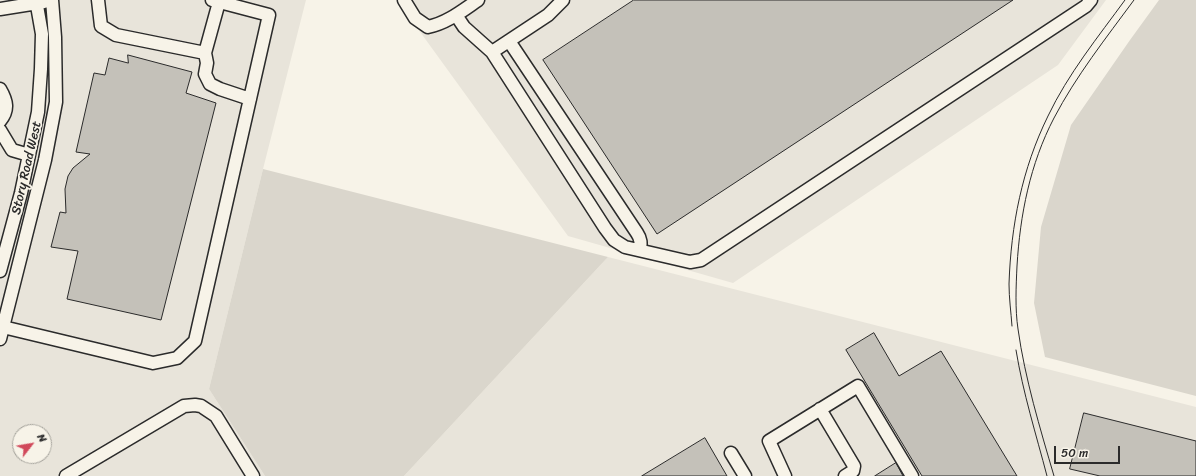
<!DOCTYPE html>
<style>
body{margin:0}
#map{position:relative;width:1196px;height:476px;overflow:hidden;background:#f7f3e8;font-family:Sriracha,sans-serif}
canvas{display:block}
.north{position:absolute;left:12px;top:424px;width:40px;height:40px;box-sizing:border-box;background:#f7f3e8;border:1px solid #a5a39c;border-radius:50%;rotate:59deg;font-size:11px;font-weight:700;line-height:16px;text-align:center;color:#2b2b2b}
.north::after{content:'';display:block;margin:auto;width:14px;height:18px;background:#d1495b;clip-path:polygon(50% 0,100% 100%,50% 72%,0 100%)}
.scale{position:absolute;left:1054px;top:446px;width:66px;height:18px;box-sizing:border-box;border:2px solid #2b2b2b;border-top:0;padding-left:5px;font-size:12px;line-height:14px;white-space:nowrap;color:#2b2b2b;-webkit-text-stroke:3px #f7f3e8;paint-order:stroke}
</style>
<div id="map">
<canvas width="1196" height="476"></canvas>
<div class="north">N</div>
<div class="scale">50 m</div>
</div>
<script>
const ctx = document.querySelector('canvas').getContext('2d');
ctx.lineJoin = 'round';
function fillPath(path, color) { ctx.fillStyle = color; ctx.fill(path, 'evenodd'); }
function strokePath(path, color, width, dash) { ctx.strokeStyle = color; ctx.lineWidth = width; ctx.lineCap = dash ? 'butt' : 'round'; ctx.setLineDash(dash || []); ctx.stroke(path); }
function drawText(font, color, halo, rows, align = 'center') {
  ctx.font = font + ' Sriracha,sans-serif'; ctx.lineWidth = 3.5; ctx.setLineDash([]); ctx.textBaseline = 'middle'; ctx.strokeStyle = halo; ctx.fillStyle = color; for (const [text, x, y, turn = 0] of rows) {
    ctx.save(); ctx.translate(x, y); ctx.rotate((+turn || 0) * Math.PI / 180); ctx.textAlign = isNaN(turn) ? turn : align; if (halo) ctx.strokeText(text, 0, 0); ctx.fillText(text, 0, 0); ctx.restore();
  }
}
const built = new Path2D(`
 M0,0h306l-43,169 -54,220 56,87h-265zM20,432h24v24h-24z
 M397,0h709l-48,65 -325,218 -165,-47z
 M608,257l588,150v69h-792z`);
const green = new Path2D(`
 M1159,0h37v396l-151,-39 -11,-54 7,-76 30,-102 59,-85z
 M263,169l345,88 -204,219h-139l-56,-87z`);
const building = new Path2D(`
 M634,0h379l-356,234 -114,-174z
 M128,55l64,17 -6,21 30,10 -55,217 -94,-21 11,-48 -27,-4 9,-35 6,1 -1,-24 3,-13 5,-8 17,-14 -14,-2 18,-79 11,2 4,-17 19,5z
 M874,333l25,43 42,-25 76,125h-95l-76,-126z
 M1084,413l112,28v35h-96l-30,-7z
 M705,438l22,38h-85z
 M896,463l7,13h-28z`);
const minor = new Path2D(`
 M98,0l3,26 15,9 89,18 14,-51
 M404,0l11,18 13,9c19,-4 34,-16 50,-27
 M0,9l44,-7
 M456,15l8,12 28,25 56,-37 15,-15
 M509,41l128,192c4,6 4,10 3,17
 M492,52l113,176 9,12 11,7 65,15 11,-2 385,-254 5,-6
 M205,53l2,10 -2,11 5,10 10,5 30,10
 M0,89c7,12 9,21 0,32
 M0,130l12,20 17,5
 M0,271l21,-78 17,-81 3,-43 1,-35 -6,-34
 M3,327l150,36 24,-5 18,-17 74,-326 -57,-15
 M0,339l45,-179 11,-58 -1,-65 -3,-37
 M820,409l34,57 -1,5 -8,5
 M731,453l14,23
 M66,476l118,-70 11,-1 6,1 15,10 37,60
 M785,476l-16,-35 89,-55 54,90`);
const tram = new Path2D(`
 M1012,326c-1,-14 -3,-28 -3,-42 2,-59 13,-115 39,-168 20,-42 50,-79 77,-116
 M1016,350c7,43 20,84 31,126
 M1054,476c-14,-48 -29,-97 -36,-147 -3,-20 -2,-42 -1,-63 3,-51 13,-102 37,-148 22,-42 52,-80 80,-118`);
const streetNames = [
 ["Story Road West",27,168,-77]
];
fillPath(built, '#e8e4da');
fillPath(green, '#dad6cc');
fillPath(building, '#c4c1b9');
strokePath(building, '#2b2b2b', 1);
strokePath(minor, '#2b2b2b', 15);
strokePath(minor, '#f7f3e8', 12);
strokePath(tram, '#2b2b2b', 1);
drawText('13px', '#2b2b2b', '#f7f3e8', streetNames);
</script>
